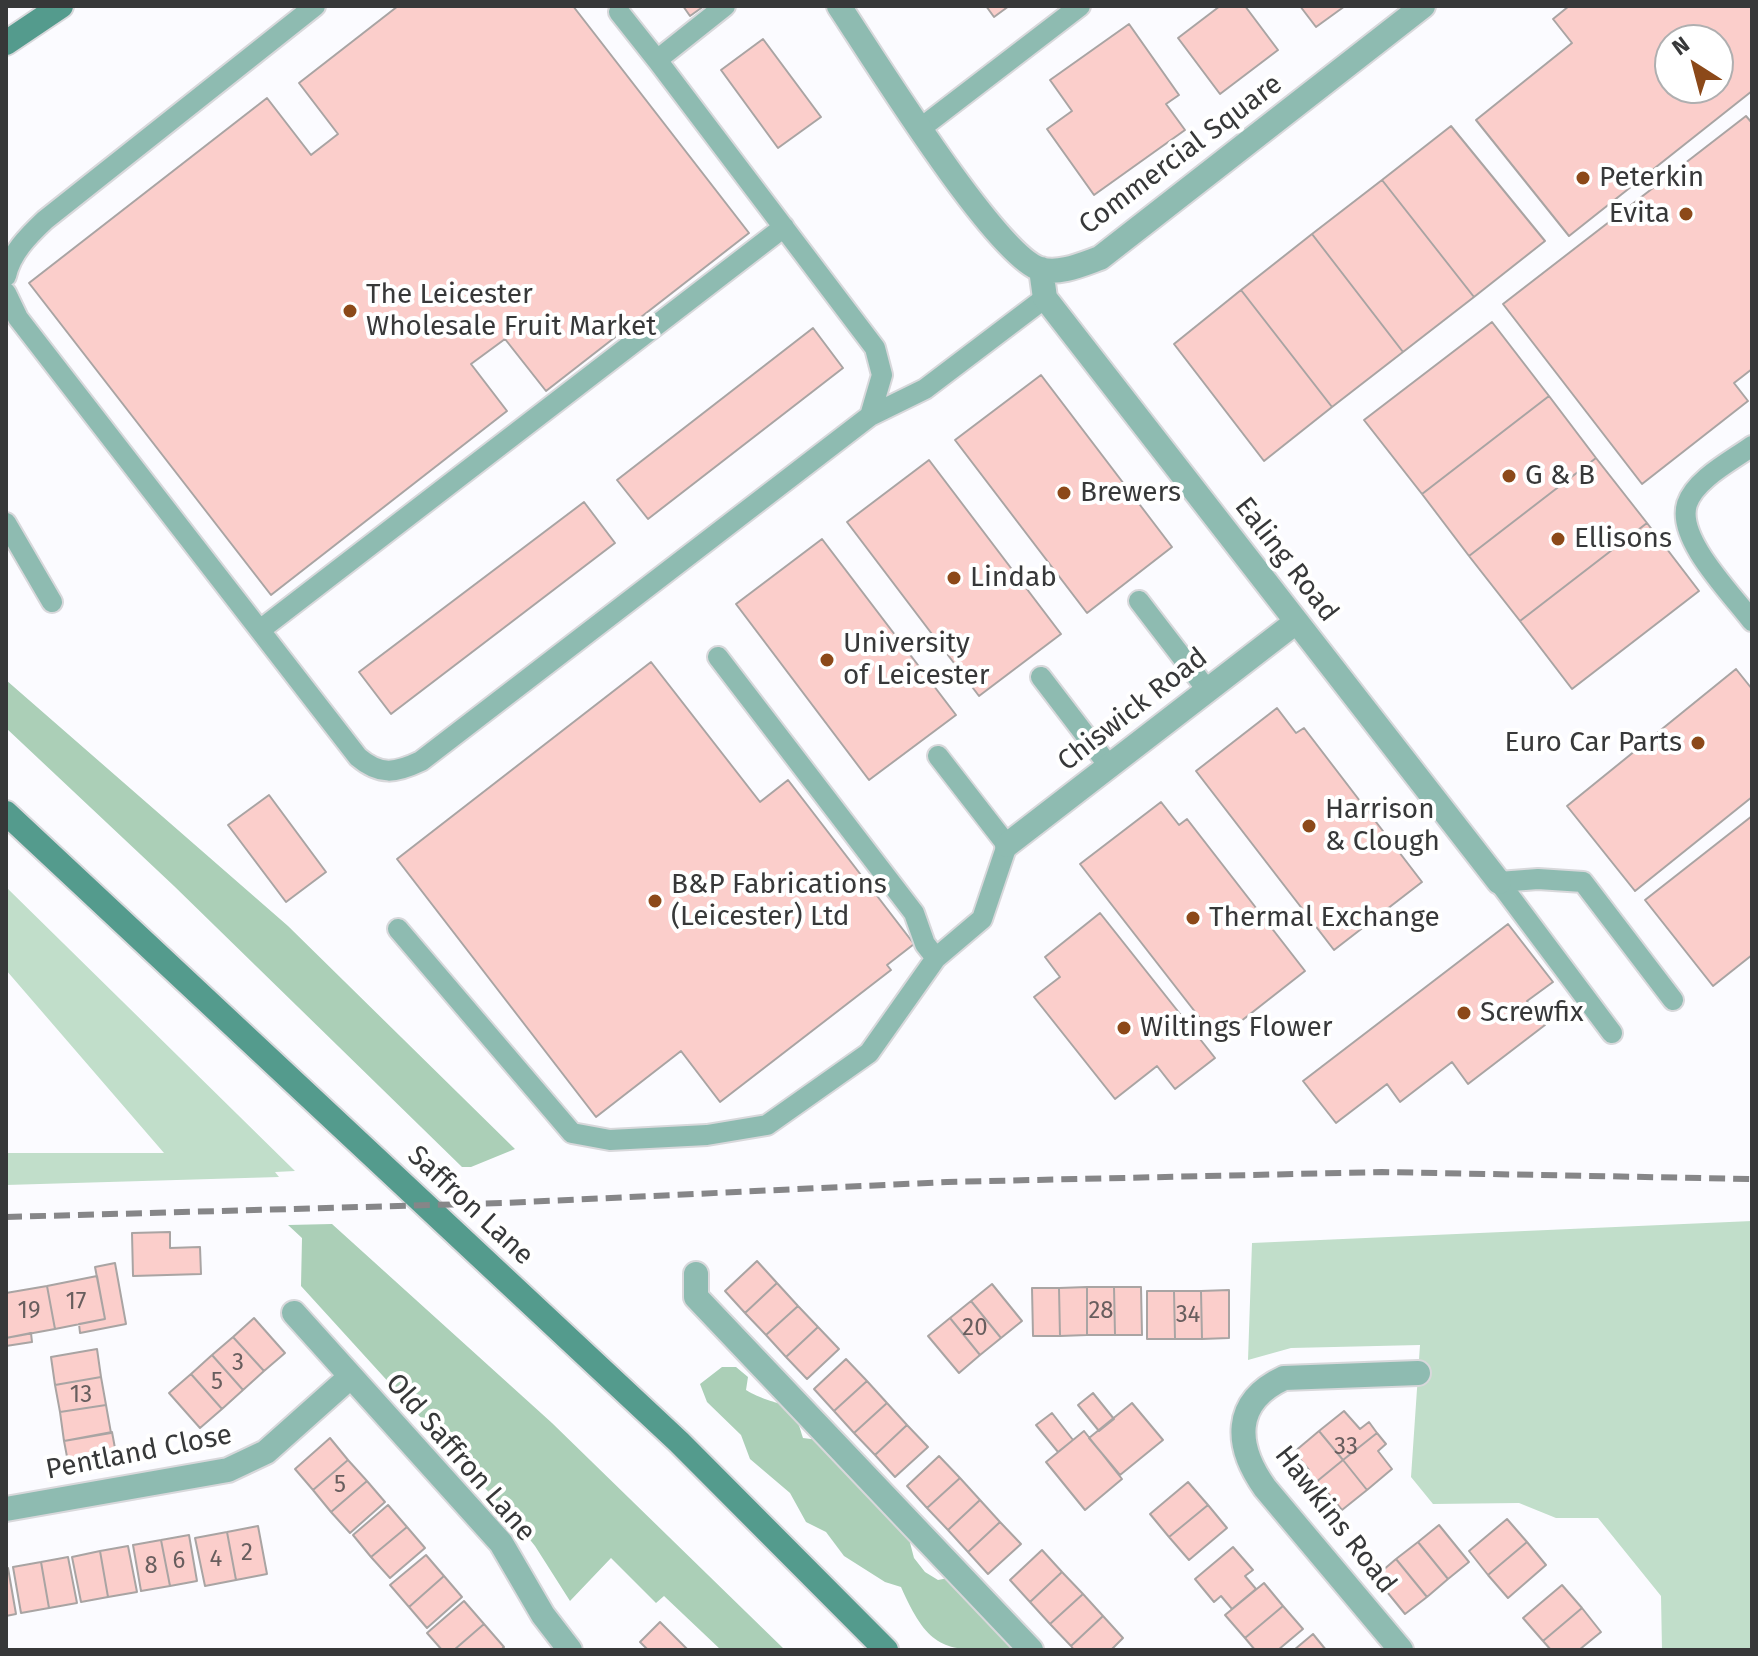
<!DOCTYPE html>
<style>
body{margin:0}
#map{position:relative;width:1758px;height:1656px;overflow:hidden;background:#fbfbff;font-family:"Fira Sans",sans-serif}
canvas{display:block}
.frame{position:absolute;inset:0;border:8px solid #373839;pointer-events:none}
.north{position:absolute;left:1654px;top:24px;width:80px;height:80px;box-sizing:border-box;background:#fff;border:2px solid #afafb0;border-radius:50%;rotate:324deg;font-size:22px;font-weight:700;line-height:32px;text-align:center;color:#373839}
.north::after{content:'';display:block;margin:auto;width:28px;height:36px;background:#8c4919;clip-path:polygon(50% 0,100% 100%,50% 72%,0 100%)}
</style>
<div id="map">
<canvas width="1758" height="1656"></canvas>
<div class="frame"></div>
<div class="north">N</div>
</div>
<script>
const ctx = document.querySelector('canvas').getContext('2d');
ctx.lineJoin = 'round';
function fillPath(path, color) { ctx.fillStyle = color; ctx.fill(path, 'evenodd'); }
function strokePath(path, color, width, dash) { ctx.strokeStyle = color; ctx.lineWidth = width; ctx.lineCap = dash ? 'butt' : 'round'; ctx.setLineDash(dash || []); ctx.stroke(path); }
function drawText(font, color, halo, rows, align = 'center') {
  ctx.font = font + ' "Fira Sans",sans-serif'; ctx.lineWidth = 8; ctx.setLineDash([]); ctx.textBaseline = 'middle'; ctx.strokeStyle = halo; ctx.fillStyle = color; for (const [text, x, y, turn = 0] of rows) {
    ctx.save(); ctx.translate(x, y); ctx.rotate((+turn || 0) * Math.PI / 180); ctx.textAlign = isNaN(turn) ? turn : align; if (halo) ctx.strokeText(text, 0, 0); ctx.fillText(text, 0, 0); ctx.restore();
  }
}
const green = new Path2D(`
 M6,887l289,284 -20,1 4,5 -273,8v-32h158l-158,-183z
 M1752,1221v429h-90l-1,-54 -63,-78h-42l-37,-15 -86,1 -22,-27 9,-132 -129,3 -43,12 4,-117z`);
const forest = new Path2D(`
 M6,680l282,246 227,223 -44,18h-9l-288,-281 -168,-158z
 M332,1224l220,199 233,227h-64l-57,-54 -8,7 -45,-45 -41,43 -35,-55 -20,-25 -214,-235 1,-48 -14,-13z
 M722,1367h14l12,10 -2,13c31,19 46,5 57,48l16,2 89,95 6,23 11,14 13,8 10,-2 68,72c-69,0 -85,5 -115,-63l-16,-5 -41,-26 -18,-24 -20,-10 -16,-29 -40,-34 -9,-24 -34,-33 -7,-18z`);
const building = new Path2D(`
 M398,6h175l176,227 -203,158 -41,-52 -34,25 36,47 -236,184 -242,-312 238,-185 44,57 27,-21 -39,-51z
 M683,6h21l-14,10z
 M986,6h23l-15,11z
 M1220,6h25l33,44 -58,44 -42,-56z
 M1300,6h45l-29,21z
 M1569,6l183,1v84l-183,145 -93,-116 96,-77 -19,-24zM1670,40h48v48h-48z
 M1129,24l50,71 -13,9 19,26 -91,65 -47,-66 25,-18 -22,-31z
 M763,39l58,78 -43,31 -57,-78z
 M1746,116l6,7v246l-18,14 14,18 -106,83 -139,-180z
 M1451,126l94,115 -71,56 -92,-117z
 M1382,180l92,117 -71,55 -91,-118z
 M1312,234l91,118 -71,55 -91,-117z
 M1241,290l91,117 -68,54 -90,-117z
 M1492,322l57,74 -127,98 -58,-74z
 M813,328l30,40 -195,151 -31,-39z
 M1041,375l131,172 -85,66 -132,-173z
 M1549,396l47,62 -127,98 -47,-62z
 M1596,458l51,65 -127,98 -51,-65z
 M929,460l132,174 -82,62 -132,-174z
 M584,502l31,41 -224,171 -32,-42z
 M1647,523l52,68 -127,98 -52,-68z
 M822,539l134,176 -87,65 -133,-176z
 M651,662l109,140 28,-22 126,164 -27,21 4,5 -171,132 -39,-51 -85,66 -199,-258z
 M1736,669l16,20v108l-117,94 -68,-85z
 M1277,708l19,25 8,-5 118,154 -88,68 -138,-179z
 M269,795l57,77 -40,30 -58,-77z
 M1161,802l18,23 8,-6 118,152 -88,69 -137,-176z
 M1752,816v139l-39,31 -68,-86z
 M1100,913l115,145 -40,31 -18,-23 -42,33 -81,-102 26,-20 -15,-20z
 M1508,924l45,58 -26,19 18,24 -77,59 -16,-22 -52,40 -13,-18 -51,39 -33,-42z
 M170,1232v16l30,-1 1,27 -68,2 -1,-43z
 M757,1261l20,22 -32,30 -20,-22z
 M115,1263l11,61 -46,9 -1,-9 26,-5 -10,-52z
 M97,1276l8,43 -50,10 -8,-43z
 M777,1283l21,23 -32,29 -21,-22z
 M992,1284l30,37 -21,17 -30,-37z
 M47,1286l8,43 -49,9v-45z
 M1087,1287h27l1,48h-28z
 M1087,1287v48l-27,1 -1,-48z
 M1114,1287h27l1,48h-27z
 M1032,1288h27l1,48h-27z
 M1229,1290v48l-27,1 -1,-48z
 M1147,1291h27l1,48h-28z
 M1174,1291h27l1,48h-27z
 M971,1301l30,37 -21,17 -30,-37z
 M798,1306l20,21 -32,30 -20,-22z
 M254,1318l31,35 -21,18 -31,-34z
 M950,1318l30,37 -21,18 -31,-37z
 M818,1327l21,22 -32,30 -21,-22z
 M31,1333l1,9 -26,4v-8z
 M233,1337l31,34 -21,19 -31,-35z
 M97,1349l4,28 -46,8 -4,-28z
 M212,1355l31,35 -21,19 -31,-35z
 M846,1359l21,22 -33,30 -20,-22z
 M191,1374l31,35 -22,19 -31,-35z
 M101,1377l5,28 -46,7 -5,-27z
 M867,1381l20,22 -33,30 -20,-22z
 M1093,1393l21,26 -15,12 -21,-26z
 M887,1403l20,22 -32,30 -21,-22z
 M1132,1403l31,37 -43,35 -31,-37z
 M106,1405l5,28 -47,8 -4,-29z
 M1344,1411l16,18 9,-7 8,11 -34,27 -24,-29z
 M1052,1413l21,27 -15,12 -22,-27z
 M907,1425l21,22 -33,30 -20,-22z
 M1084,1431l38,48 -37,31 -39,-48z
 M1319,1431l24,29 -33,27 -8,-11 7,-6 -15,-18z
 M112,1432l5,27 -48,8 -5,-26z
 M1377,1433l9,11 -8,7 14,18 -25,21 -24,-30z
 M330,1438l18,22 -35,30 -18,-21z
 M939,1456l21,22 -33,30 -20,-22z
 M348,1460l19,21 -36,31 -18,-22z
 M1343,1460l24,30 -25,20 -15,-18 -8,6 -9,-11z
 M960,1478l20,22 -32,30 -21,-22z
 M367,1481l18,21 -35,31 -19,-21z
 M1188,1482l20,23 -39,32 -19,-23z
 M980,1500l20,22 -32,30 -20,-22z
 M388,1505l19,22 -36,30 -18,-22z
 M1208,1505l19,23 -38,32 -20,-23z
 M1507,1519l20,23 -39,33 -19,-24z
 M1000,1522l21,22 -33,30 -20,-22z
 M1439,1525l30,37 -21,17 -30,-37z
 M258,1526l9,48 -31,6 -9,-48z
 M407,1527l18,21 -35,30 -19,-21z
 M227,1532l9,48 -31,6 -10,-48z
 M189,1535l8,46 -27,5 -9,-46z
 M161,1540l9,46 -29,5 -8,-46z
 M1418,1542l30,37 -21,18 -31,-38z
 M1527,1542l19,23 -38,33 -20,-23z
 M128,1546l9,46 -29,5 -8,-46z
 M1233,1547l20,23 -8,6 11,13 -24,20 -11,-13 -7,6 -19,-23z
 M1042,1550l20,22 -32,30 -20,-22z
 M100,1551l8,46 -27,5 -9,-45z
 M426,1555l18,21 -35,31 -19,-22z
 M68,1557l9,46 -28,5 -8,-46z
 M1396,1559l31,38 -22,17 -30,-37z
 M41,1562l8,46 -28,5 -8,-46z
 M8,1568l8,46 -10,2v-47z
 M1062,1572l21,22 -33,30 -20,-22z
 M444,1576l18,21 -35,31 -18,-21z
 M1264,1583l19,23 -38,32 -20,-23z
 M1562,1585l20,23 -39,33 -20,-23z
 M1083,1594l20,22 -32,30 -21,-22z
 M464,1601l20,23 -30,26h-12l-15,-17z
 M1283,1606l20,23 -25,21h-23l-10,-12z
 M1582,1608l19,24 -22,18h-28l-8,-9z
 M1103,1616l20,22 -12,12h-37l-3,-4z
 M660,1622l28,28h-40l-8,-8z
 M484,1624l20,23 -3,3h-47z
 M1313,1634l13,16h-32z`);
const lane = new Path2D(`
 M619,12l38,48
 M921,128l159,-122
 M6,276c5,-23 22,-40 39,-56l270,-214
 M6,293l12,25 340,439c22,19 38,16 63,4l449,-345 12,-41 -7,-27 -218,-288 68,-54
 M870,416l55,-27 120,-91
 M1752,446c-19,14 -57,33 -65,58 -11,35 45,90 65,117
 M6,523l46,79
 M1139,601l69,90
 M260,630l524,-403
 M718,657l196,256 11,31 11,14
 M1041,677l68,89
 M398,929l174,204 38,7 97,-5 60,-10 102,-72 67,-95 46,-39 25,-74 -69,-89
 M1612,1033l-113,-151 39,-3 45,3 90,118`);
const street = new Path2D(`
 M839,6c32,48 156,249 201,263 19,6 43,-5 60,-11l323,-252
 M1041,269l4,29 454,584
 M1007,845l289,-223
 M696,1274v23l335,353
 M294,1313l207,230 42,72 27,35
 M6,1509l222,-39 38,-18 83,-74
 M1401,1650l-136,-162c-30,-42 -33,-86 19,-110l134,-5`);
const secondary = new Path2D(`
 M6,43l55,-37
 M6,813l673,629 207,208`);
const rail = new Path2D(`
 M6,1217l498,-14 443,-21 435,-10 370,7`);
const markers = [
 [1583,178,8,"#8c4919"],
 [1686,214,8,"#8c4919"],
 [350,311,8,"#8c4919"],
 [1509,476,8,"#8c4919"],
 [1064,493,8,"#8c4919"],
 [1558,539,8,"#8c4919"],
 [954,578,8,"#8c4919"],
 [827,660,8,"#8c4919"],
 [1698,743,8,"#8c4919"],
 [1309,826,8,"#8c4919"],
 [655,901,8,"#8c4919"],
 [1193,918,8,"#8c4919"],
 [1464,1013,8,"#8c4919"],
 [1124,1028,8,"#8c4919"]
];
const numberNames = [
 ["17",76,1302],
 ["19",29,1311],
 ["28",1101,1311],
 ["34",1188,1315],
 ["20",975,1328],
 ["3",238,1363],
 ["5",217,1382],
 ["13",81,1395],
 ["33",1346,1447],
 ["5",340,1485],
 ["2",247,1553],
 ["4",216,1559],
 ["6",179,1561],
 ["8",151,1566]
];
const streetNames = [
 ["Commercial Square",1181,155,-37],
 ["Ealing Road",1286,560,52],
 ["Chiswick Road",1133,710,-38],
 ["Saffron Lane",470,1206,43],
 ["Pentland Close",139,1453,-11],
 ["Old Saffron Lane",460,1458,49],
 ["Hawkins Road",1335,1520,52]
];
const poiNames = [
 ["Peterkin",1599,178],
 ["Evita",1670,214,"right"],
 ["The Leicester",366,295],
 ["Wholesale Fruit Market",366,327],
 ["G & B",1525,476],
 ["Brewers",1080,493],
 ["Ellisons",1574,539],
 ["Lindab",970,578],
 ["University",843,644],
 ["of Leicester",843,676],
 ["Euro Car Parts",1682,743,"right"],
 ["Harrison",1325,810],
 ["& Clough",1325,842],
 ["B&P Fabrications",671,885],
 ["(Leicester) Ltd",671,917],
 ["Thermal Exchange",1209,918],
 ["Screwfix",1480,1013],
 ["Wiltings Flower",1140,1028]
];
fillPath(green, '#c1deca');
fillPath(forest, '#abcfb7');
fillPath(building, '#fbcecb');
strokePath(building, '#a9a4a3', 2);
strokePath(lane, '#d8d8db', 24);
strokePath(street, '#d8d8db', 28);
strokePath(secondary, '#d8d8db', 28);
strokePath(lane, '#8ebbb1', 20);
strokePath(street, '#8ebbb1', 24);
strokePath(secondary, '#549b8d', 24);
strokePath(rail, '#868688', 6, [16, 8]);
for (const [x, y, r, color] of markers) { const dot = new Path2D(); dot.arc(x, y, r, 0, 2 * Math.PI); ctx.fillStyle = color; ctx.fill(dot); strokePath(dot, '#fff', 3); }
drawText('24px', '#685e5e', null, numberNames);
drawText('28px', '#373839', '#fff', streetNames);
drawText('28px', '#373839', '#fff', poiNames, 'left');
</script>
